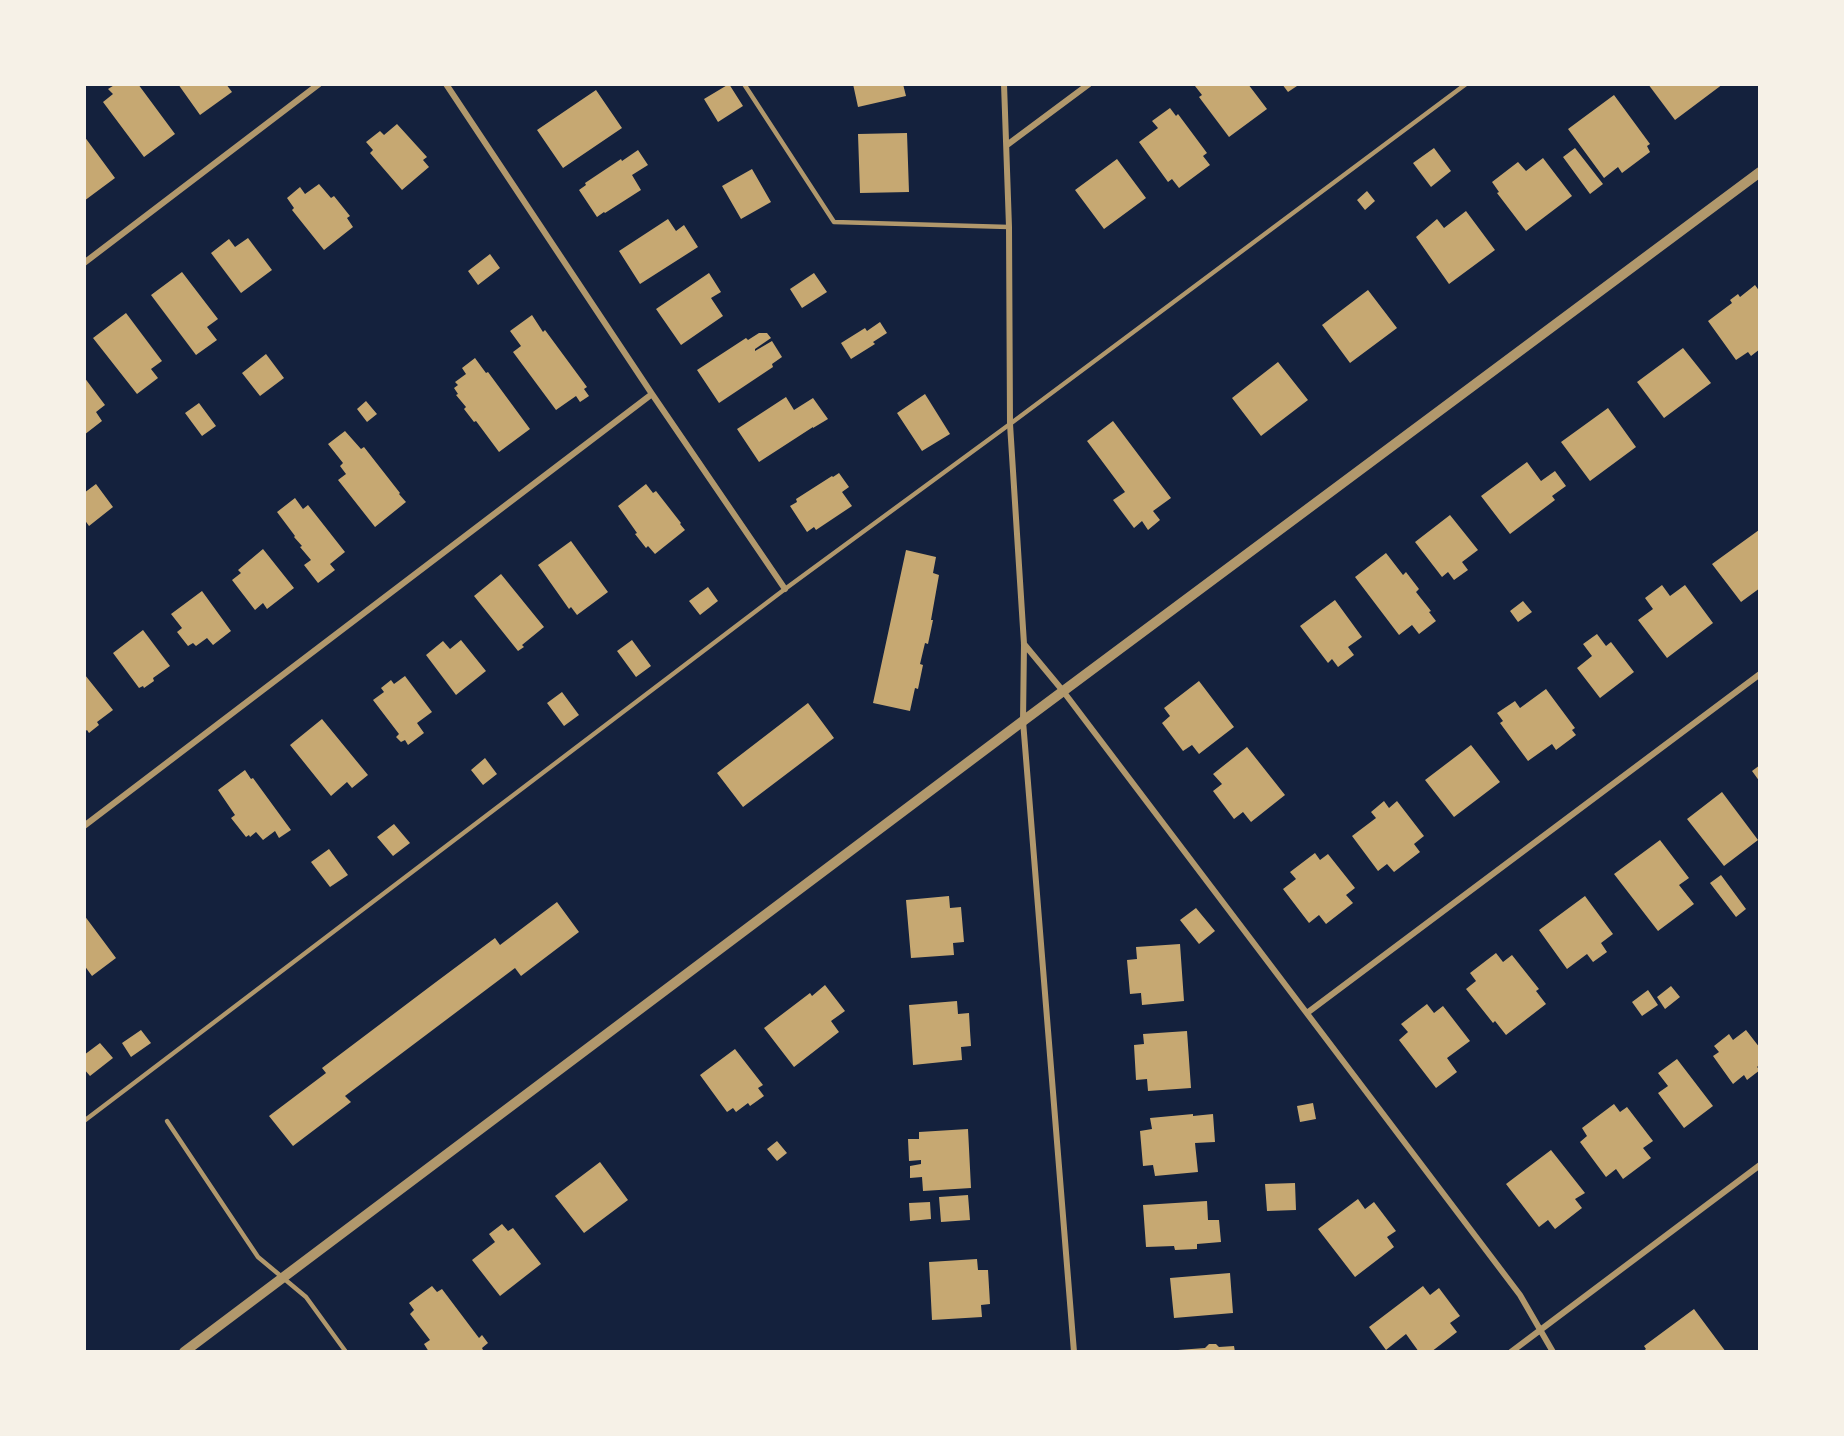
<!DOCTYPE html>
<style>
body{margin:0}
#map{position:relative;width:1844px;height:1436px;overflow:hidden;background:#14213d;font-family:Mulish,sans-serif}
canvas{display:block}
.frame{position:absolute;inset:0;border:86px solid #f6f1e7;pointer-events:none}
</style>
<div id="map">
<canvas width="1844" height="1436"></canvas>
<div class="frame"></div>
</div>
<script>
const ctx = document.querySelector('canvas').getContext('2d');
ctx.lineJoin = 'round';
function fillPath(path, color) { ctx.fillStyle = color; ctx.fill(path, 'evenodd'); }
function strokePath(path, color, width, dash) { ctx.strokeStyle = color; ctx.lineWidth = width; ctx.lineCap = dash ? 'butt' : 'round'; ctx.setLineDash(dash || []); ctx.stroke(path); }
const building = new Path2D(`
 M116,84h22l37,50 -31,23 -41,-55 10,-8 -5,-5z
 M178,84h48l6,8 -32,23z
 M729,84l14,22 -25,16 -14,-23z
 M853,84h50l3,12 -48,11z
 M1199,84h49l19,25 -38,28 -30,-40 3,-2 -7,-9z
 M1282,84h18l-12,8z
 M1648,84h75l-48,36z
 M596,90l26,38 -59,40 -26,-38z
 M1614,95l36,49 -3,2 3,6 -28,21 -4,-6 -14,11 -36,-49z
 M1170,108l6,8 2,-2 29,39 -4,3 7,9 -31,23 -7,-9 -4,3 -29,-40 19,-14 -6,-7z
 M397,124l30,33 -4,3 6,7 -27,23 -32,-37 3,-3 -7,-8 14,-11 4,4z
 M907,133l2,59 -49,1 -2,-59z
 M84,136l31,42 -31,23z
 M1434,148l17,23 -20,16 -18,-24z
 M1575,148l28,36 -13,10 -27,-37z
 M638,150l10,15 -16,10 9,15 -36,23 -1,-1 -7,5 -18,-27 7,-5 -1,-2 36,-24 1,2z
 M1543,158l29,38 -46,35 -29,-38 2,-1 -7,-10 26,-20 8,9z
 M1117,159l29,39 -42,31 -29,-39z
 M752,169l19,33 -30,17 -19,-33z
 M319,184l12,14 3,-2 16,20 -3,2 6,9 -29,23 -32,-40 2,-2 -7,-10 13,-11 5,7z
 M1367,191l8,10 -10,9 -8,-10z
 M1466,211l29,39 -46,34 -33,-47 21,-18 7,9z
 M668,219l8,12 8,-6 14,22 -58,37 -21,-33z
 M248,238l24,32 -31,23 -30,-40 18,-14 6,8z
 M490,254l10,14 -22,17 -10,-14z
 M182,272l36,47 -11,8 10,13 -21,15 -45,-60z
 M709,273l12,19 -10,6 12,18 -42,29 -25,-36z
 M814,273l13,19 -25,16 -12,-19z
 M1755,285l5,7v57l-9,7 -3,-4 -12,8 -28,-39 24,-18 -2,-3 8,-6 2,3z
 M1368,290l29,38 -47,35 -28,-38z
 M126,313l36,48 -11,8 7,9 -21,16 -44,-56z
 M532,315l11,17 2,-2 42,57 -3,2 5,7 -9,6 -4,-6 -20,14 -43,-58 8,-6 -11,-15z
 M880,322l7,11 -14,9 2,2 -24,15 -10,-16 24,-15 2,3z
 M759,333h8l4,5 -16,11v2l17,-10 10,16 -10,7 1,3 -54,36 -22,-33 49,-32 2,2z
 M1683,348l28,35 -47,35 -27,-36z
 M266,354l18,24 -24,18 -18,-23z
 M475,358l11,15 2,-1 42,57 -31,23 -23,-31 -2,1 -10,-13 2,-2 -10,-12 2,-1 -4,-6 4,-3 -3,-3 11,-8 -4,-6z
 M1278,362l30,38 -47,36 -29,-38z
 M84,377l21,28 -9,7 6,9 -18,14z
 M925,394l25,40 -28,17 -25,-38z
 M786,397l8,13 19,-12 15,21 -15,9v-1l-54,35 -22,-33z
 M366,401l11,13 -10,8 -10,-13z
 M199,403l17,23 -14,10 -17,-23z
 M1608,408l28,39 -46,34 -29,-39z
 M1113,421l58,77 -18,13 7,9 -12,10 -6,-9 -8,7 -21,-28 12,-8 -38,-51z
 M345,431l16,18 3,-2 36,46 -1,1 7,8 -31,25 -37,-47 8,-6 -6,-8 3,-3 -15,-19z
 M1527,462l14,19 14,-10 11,15 -14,10 3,4 -45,34 -29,-38z
 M839,473l10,14 -7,5 10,14 -36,24 -2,-3 -7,5 -17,-26 7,-4 -1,-3 36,-23 1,1z
 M96,484l17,23 -24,19 -5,-7v-26z
 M646,484l7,9 3,-2 25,32 -1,1 5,6 -30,24 -7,-8 -2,2 -11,-14 2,-1 -19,-27z
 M295,498l8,11 5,-4 37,47 -15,12 5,6 -17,13 -14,-18 7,-5 -11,-13 2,-1 -8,-9 1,-1 -18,-24z
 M1450,515l28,35 -16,12 6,8 -14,10 -6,-8 -6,5 -27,-35z
 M1759,530l1,1v57l-19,14 -29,-38z
 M571,541l37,51 -31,23 -6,-8 -2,2 -31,-44z
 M263,549l31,39 -27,21 -4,-6 -8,7 -23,-30 9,-7 -3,-3z
 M906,550l30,7 -3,16 6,2 -8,45h2l-5,24 -3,-1 -5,21 3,1 -5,24 -3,-1 -5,23 -37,-8z
 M1386,553l17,22 3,-3 13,17 -3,3 15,19 -2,1 7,9 -17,13 -7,-9 -13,10 -44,-58z
 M501,574l43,53 -22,18 2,2 -6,4 -44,-55z
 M1662,585l8,11 15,-11 28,38 -46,35 -29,-38 15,-11 -8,-11z
 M708,587l10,14 -18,14 -11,-14z
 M202,591l29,40 -18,14 -6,-7 -11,8 -3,-3 -5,3 -11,-14 5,-4 -11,-14z
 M1335,600l27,37 -14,10 6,8 -16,12 -6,-8 -4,4 -28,-37z
 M1523,601l9,11 -14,10 -8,-11z
 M143,630l27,36 -17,12 1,3 -10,7 -1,-2 -4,2 -26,-35z
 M1597,634l9,12 5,-4 23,30 -34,26 -23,-30 15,-12 -9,-12z
 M461,640l25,31 -30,24 -30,-40 17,-14 7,8z
 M632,640l19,26 -15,11 -19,-26z
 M85,675l28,35 -16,12 2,3 -10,8 -2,-3 -3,2v-56z
 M405,676l27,36 -15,11 7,10 -16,12 -3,-5 -4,2 -5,-5 3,-3 -26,-34 11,-8 -3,-4 10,-8 3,4z
 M1199,681l35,46 -35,27 -7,-9 -9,6 -21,-28 8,-7 -6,-8z
 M1546,689l29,39 -3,2 4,5 -20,15 -4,-6 -24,17 -28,-38 3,-2 -6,-8 18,-12 5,7z
 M562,692l17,23 -15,11 -17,-23z
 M808,703l26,35 -91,69 -26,-34z
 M322,719l46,56 -16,13 -5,-6 -16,14 -41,-51z
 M1471,745l29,37 -46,35 -29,-37z
 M1247,747l38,48 -34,27 -8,-10 -9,7 -21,-28 9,-7 -9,-10z
 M485,758l12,16 -14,11 -12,-15z
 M1760,765v17l-8,-11z
 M245,770l6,9 2,-1 38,52 -12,8 -4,-7 -12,9 -7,-8 -6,5 -1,-2 -3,2 -15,-19 4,-3 -17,-25z
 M1722,792l36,48 -34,26 -37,-47z
 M1384,801l5,7 8,-7 27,35 -10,8 6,8 -26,20 -7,-8 -9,7 -26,-35 24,-18 -5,-6z
 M394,824l16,19 -17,13 -16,-19z
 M1660,840l29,38 -10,7 15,19 -36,27 -44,-57z
 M329,849l19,26 -18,12 -19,-25z
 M1315,853l5,7 8,-6 27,34 -9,7 7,8 -27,21 -7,-9 -10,8 -26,-34 13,-10 -6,-7z
 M1721,875l25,34 -10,8 -26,-34z
 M949,896l1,12 11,-1 3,35 -11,1 1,12 -43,3 -5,-58z
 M1585,896l28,38 -12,9 6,9 -14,10 -6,-8 -20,15 -28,-39z
 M557,902l22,30 -58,44 -6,-8 -170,128 6,6 -58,44 -24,-30 57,-43 -4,-5 114,-86 59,-44 5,7z
 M1196,908l19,23 -16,13 -19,-24z
 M84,915l32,43 -24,18 -8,-11z
 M1180,944l4,57 -42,4 -1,-12 -11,1 -3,-34 10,-1 -1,-12z
 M1496,953l7,9 9,-7 27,34 -3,2 10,13 -40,31 -11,-14 -2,2 -27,-34 10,-8 -6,-8z
 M825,985l20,26 -14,10 8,11 -45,35 -30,-39 46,-35 2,3z
 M1671,986l9,11 -15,12 -8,-12z
 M1648,990l10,15 -16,11 -10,-14z
 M957,1001l1,13 11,-1 1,18 1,15 -10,1 1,13 -49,5 -4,-60z
 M1427,1004l7,9 9,-7 27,35 -23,17 10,14 -21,16 -37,-48 9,-8 -7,-8z
 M141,1030l10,13 -20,14 -9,-14z
 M1746,1030l14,18v16l-3,3 3,3 -13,10 -3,-5 -11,9 -20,-28 6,-4 -5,-6 15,-12 4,6z
 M1187,1031l4,57 -43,3 -1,-12 -11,1 -2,-35 10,-1 -1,-10z
 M100,1043l13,15 -23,18 -6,-7v-14z
 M735,1049l28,36 -5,3 6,8 -14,10 -2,-3 -12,9 -3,-4 -6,4 -27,-37z
 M1677,1059l36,47 -29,22 -26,-35 10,-7 -10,-13z
 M1313,1103l3,16 -16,3 -3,-16z
 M1614,1104l6,8 7,-5 26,34 -10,7 8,10 -28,21 -7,-10 -10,8 -26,-35 7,-6 -5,-8z
 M1193,1114v2l20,-2 2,28 -20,1 3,29 -43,4 -2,-11 -10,1 -3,-35 12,-2 -2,-11z
 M968,1129l3,59 -48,3 -1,-14 -12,1v-12l11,-2v-4l-12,1 -1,-22h11v-7z
 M777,1141l10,12 -10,8 -10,-12z
 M1551,1150l34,43 -10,6 7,9 -27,21 -7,-9 -9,7 -33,-43z
 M600,1162l28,38 -44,33 -29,-37z
 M1295,1183l1,27 -29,1 -2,-27z
 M968,1195l2,25 -29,2 -2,-25z
 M1358,1199l7,10 9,-7 22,29 -9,6 7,10 -39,30 -37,-48z
 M1207,1201l1,19h11l2,22 -24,2v5l-22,1 -1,-4 -28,1 -3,-42z
 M930,1202l1,17 -21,2 -1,-18z
 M502,1224l6,7 5,-3 28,36 -41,32 -28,-36 23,-18 -6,-8z
 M977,1259l1,11h10l2,34 -9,1 1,12 -50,3 -3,-58z
 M1230,1273l3,40 -59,5 -4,-40z
 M432,1286l5,6 5,-3 37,49 3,-3 6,8 -6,5 1,2 -2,2h-52l-5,-8 6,-4 -20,-26 4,-4 -5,-7z
 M1423,1286l7,9 9,-7 21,28 -10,7 7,9 -26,20h-12l-13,-18 -20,16 -17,-23z
 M1694,1309l32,43h-84l4,-3 -2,-3z
 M1209,1344h7l3,3 15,-1 1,6h-57v-2l27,-2z`);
const service = new Path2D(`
 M744,84l90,138 175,5
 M84,1121l701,-532 225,-165 456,-340
 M167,1121l91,136 48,40 40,55`);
const minor = new Path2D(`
 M446,84l206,310 133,195
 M1004,84l5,143 1,197 14,220 -1,77 51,631
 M1007,145l82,-61
 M84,263l235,-179
 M1024,644l39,47 457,604 33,57
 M84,826l568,-432
 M1307,1013l453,-339
 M1511,1352l249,-187`);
const tertiary = new Path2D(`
 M184,1352l839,-631 737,-549`);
fillPath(building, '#c6a872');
strokePath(service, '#b1986c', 4.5);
strokePath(minor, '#b1986c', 6);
strokePath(tertiary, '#b1986c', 10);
</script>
